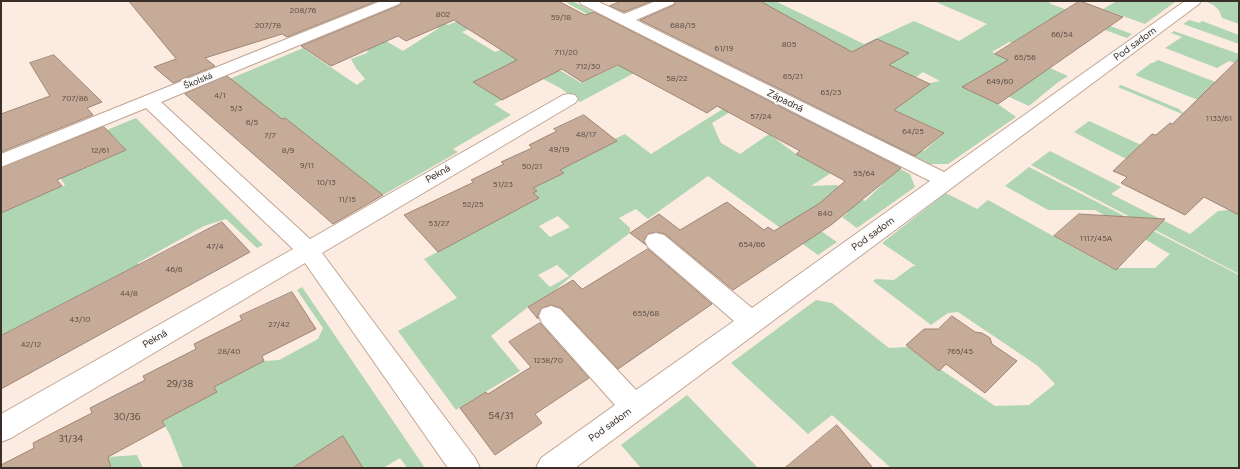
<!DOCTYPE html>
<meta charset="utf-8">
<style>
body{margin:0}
#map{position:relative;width:1240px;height:469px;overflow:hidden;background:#fcebe0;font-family:Figtree,sans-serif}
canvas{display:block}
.frame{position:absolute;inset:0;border:2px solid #3a2f28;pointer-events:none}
</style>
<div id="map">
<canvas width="1240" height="469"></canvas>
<div class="frame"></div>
</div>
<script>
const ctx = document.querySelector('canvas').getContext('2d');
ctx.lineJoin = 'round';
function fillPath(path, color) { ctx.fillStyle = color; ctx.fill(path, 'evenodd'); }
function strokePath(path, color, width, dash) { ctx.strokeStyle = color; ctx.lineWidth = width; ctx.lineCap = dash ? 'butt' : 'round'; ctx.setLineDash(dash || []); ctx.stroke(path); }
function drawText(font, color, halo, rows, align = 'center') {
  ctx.font = font + ' Figtree,sans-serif'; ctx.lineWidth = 4; ctx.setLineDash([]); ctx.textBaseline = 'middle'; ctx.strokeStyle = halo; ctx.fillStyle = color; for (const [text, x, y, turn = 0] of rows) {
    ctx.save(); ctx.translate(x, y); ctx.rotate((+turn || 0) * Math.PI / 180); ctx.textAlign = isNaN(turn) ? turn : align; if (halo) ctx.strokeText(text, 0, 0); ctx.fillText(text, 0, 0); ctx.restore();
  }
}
const green = new Path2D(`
 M572,1l49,25 -63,43 23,14 39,-18 33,-2 -73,39 -20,-14 -28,-15 -30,27 -8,4 17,11 -58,34 5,3 -75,43 -98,-77 -4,2 -92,-24 150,-63v5l-30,13 -5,-2 53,36 8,-6 -9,-11 -5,-9 16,-6 2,-8 7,-10 27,16 36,-23 -26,-15 8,-1 27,13 17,-7h32l-35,14 33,20 94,-37 -22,-12z
 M765,1h10l89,43 50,-23 45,20 28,-17 -51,-22 2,-1h110l3,3 81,30 -5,4 -63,-23 -14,9 -5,-1 -10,6 8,24 -34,-11 -17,10 49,22 9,-6 18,8 -11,7 -28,23 -22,-10 19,-13 -33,-14 -29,18 34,17 18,13 -68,47h-19l-55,-27 7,-7 43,21 20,-18 -49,-23 -3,-15 13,7 25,-19 10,-2 -17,-9 -20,15 -94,-59 -9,6 -40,-30z
 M1117,1h56l2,1 -30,22 -42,-15z
 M1208,1h26l5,2v21l-17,-6c-3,-10 -6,-12 -15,-16z
 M1189,20l11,3 2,-2 37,14v9l-56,-20z
 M1174,31l65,23v11l-10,-4 -12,7 -52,-20 17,-11 -11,-4z
 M1158,60l81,31 -31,13 -73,-29 16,-12h2z
 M1121,85l58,24 4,4 37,15 19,10 -121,-51z
 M750,92l-12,15 -26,16 9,20 19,11 29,-20 27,20 35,19 -20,13 26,-1 28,16 27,-26 -26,-24 44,23 5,13 -58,41 -15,-11 6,-4 -22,-14 -27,17 38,26 -19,13 -110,-79 -60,43 -12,-10 -17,9 11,10v5l-57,42 -20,17 -25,15 -37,29 29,35 -64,39 -58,-79 59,-33 -33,-39 51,-27 28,-24 33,-17 -3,-3 30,-15 -3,-3 29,-15 -3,-2 39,-19 26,20zM558,216l12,11 -20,10 -11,-11zM557,265l12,11 -19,11 -12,-12z
 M136,118l127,127 -6,3 -31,-29 -22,7 -66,37 1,2 -138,71v-123l64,-28 -21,-29zM112,135l14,15 -40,18 -13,-16z
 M1089,121l150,69 -113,-31 -52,-27z
 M1050,151l71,36 -10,7 79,40 28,-23 12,-1 9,-8v72l-208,-109z
 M1029,167l210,108v193h-348l-59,-53 -24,19 -77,-71 85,-63 16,3 57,45 19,-1 28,22h4l55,37 34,-1 26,-21 -17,-18 -80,-54 -10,1 -17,12 -58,-44 3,-2 18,1 19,-14h3l-34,-23 64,-50 31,16 11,-9 123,68h44l15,-14 -75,-44h-47l-43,-24z
 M302,287l123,181h-18l-7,-10 -17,10h-40l-28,-13 -23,13h-109l-13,-33 -8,-14 54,-29 -2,-5 50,-26 15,-1 39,-21 5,-11 -26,-38z
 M687,395l71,73h-117l-20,-23z
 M137,455l6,13h-44l9,-11z`);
const building = new Path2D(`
 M129,1h248l-90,36 -5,-3 -77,24 10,8 -42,17 -19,-16 22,-8z
 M402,1h156l27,14 9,-3 307,156 -70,57 -98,65 -68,-56 -9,-2 -8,2 -4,6 2,5 -16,-12 29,-19 21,16 47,-28 37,28 4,-3 6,4 46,-28 25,-22 -49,-27 4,-3 -83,-45 -10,7 -89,-48 -36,17 -20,-13 -60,31 -29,-18 44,-22 -63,-40 -48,21 -8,-5 -67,30 -30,-20 99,-41z
 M622,1h30l-28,11 -14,-6z
 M676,1h84l92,51 25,-13 32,14 -20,12 41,19 -36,26 50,23 -29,23 -275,-136 34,-15z
 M1080,1l43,16 -125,87 -36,-17 46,-27 -13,-6z
 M54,55l48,47 -15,6 6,7 -92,37v-38l49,-18 -20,-33z
 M1239,59v156l-35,-18 -19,18 -64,-32 6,-6 -14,-6 39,-37 4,1 14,-12 2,1z
 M227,76l55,43 3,-1 98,77 -50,29 -148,-130z
 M584,115l33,26 -57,29 4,3 -31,15 4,3 -4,2 6,5 -101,54 -34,-37 70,-33 -3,-2 33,-16 -3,-2 31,-14 -3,-3 28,-14 -3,-2z
 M104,127l22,23 -69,30 5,6 -61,27v-45z
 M1079,214l86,5 -49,51 -62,-34z
 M222,222l28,30 -249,137v-53z
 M648,249l64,55 -94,65 -57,-61 -10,-3 -9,3 -4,7v4l-10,-12 45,-27 9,9z
 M292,292l24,37 -54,27 2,5 -50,26 3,5 -55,29 3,5 -57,31 3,11h-110v-3l33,-17 -1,-5 59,-30 -2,-5 55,-28 -2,-4 53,-27 -2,-5 48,-24 -2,-4z
 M952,316l23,16 7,1 8,5 2,6 25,17 -32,32 -39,-29 -7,7 -33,-26 18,-16h14z
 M540,323l49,55 -54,36 7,9 -47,32 -35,-47 26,-16 2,2 43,-27 -22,-25z
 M837,425l36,43h-88z
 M343,436l20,32h-70z`);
const minor = new Path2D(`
 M381,1h20l-2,3 -238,98 149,137 253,-144 6,-1 6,1 3,4 -3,4 -253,150 153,205 5,10h-32l-143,-205 -294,175 -10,4v-28l292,-165 -147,-141 -145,59v-13z
 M579,1h18l27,13 32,-13h19l-2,3 -37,16 308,152 241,-171h16l-2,3 -624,464h-39l5,-10 74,-53 -73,-82 -3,-7 3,-7 9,-3 9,3 76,81 98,-69 -86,-74 -3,-6 3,-6 8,-2 8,2 88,73 178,-127 -349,-177z`);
const numberNames = [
 ["208/76",303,11],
 ["802",443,15],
 ["59/18",561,18],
 ["207/78",268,26],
 ["688/15",683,26],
 ["66/54",1062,35],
 ["805",789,45],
 ["61/19",724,49],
 ["711/20",566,53],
 ["65/56",1025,58],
 ["712/30",588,67],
 ["65/21",793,77],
 ["58/22",677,79],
 ["649/60",1000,82],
 ["63/23",831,93],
 ["4/1",220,96],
 ["707/86",75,99],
 ["5/3",236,109],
 ["57/24",761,117],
 ["1133/61",1219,119],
 ["6/5",252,123],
 ["64/25",913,132],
 ["48/17",586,135],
 ["7/7",270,136],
 ["49/19",559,150],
 ["12/61",100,151],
 ["8/9",288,151],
 ["9/11",307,166],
 ["50/21",532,167],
 ["55/64",864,174],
 ["10/13",326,183],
 ["51/23",503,185],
 ["11/15",347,200],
 ["52/25",473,205],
 ["840",825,214],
 ["53/27",439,224],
 ["1117/45A",1096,239],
 ["654/66",752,245],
 ["47/4",215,247],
 ["46/6",174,270],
 ["44/8",129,294],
 ["655/68",646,314],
 ["43/10",80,320],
 ["27/42",279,325],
 ["42/12",31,345],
 ["28/40",229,352],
 ["765/45",960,352],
 ["1238/70",548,361]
];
const farStreetnames = [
 ["Školská",198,81,-22]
];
const streetNames = [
 ["Pod sadom",1135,44,-36],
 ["Západná",785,101,26],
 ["Pekná",438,174,-30],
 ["Pod sadom",873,234,-36],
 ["Pekná",155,339,-30],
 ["Pod sadom",610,425,-36]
];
const nearNumbernames = [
 ["29/38",180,384],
 ["54/31",501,416],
 ["30/36",127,417],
 ["31/34",71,439]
];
fillPath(green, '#b0d5b3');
fillPath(building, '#c6ab99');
strokePath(building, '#9f8575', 1);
strokePath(minor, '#bfa593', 2);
fillPath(minor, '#fff');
drawText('8px', '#5d4e44', null, numberNames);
drawText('9px', '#3a2f28', '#fcfcfc', farStreetnames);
drawText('10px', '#3a2f28', '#fcfcfc', streetNames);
drawText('10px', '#5d4e44', null, nearNumbernames);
</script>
